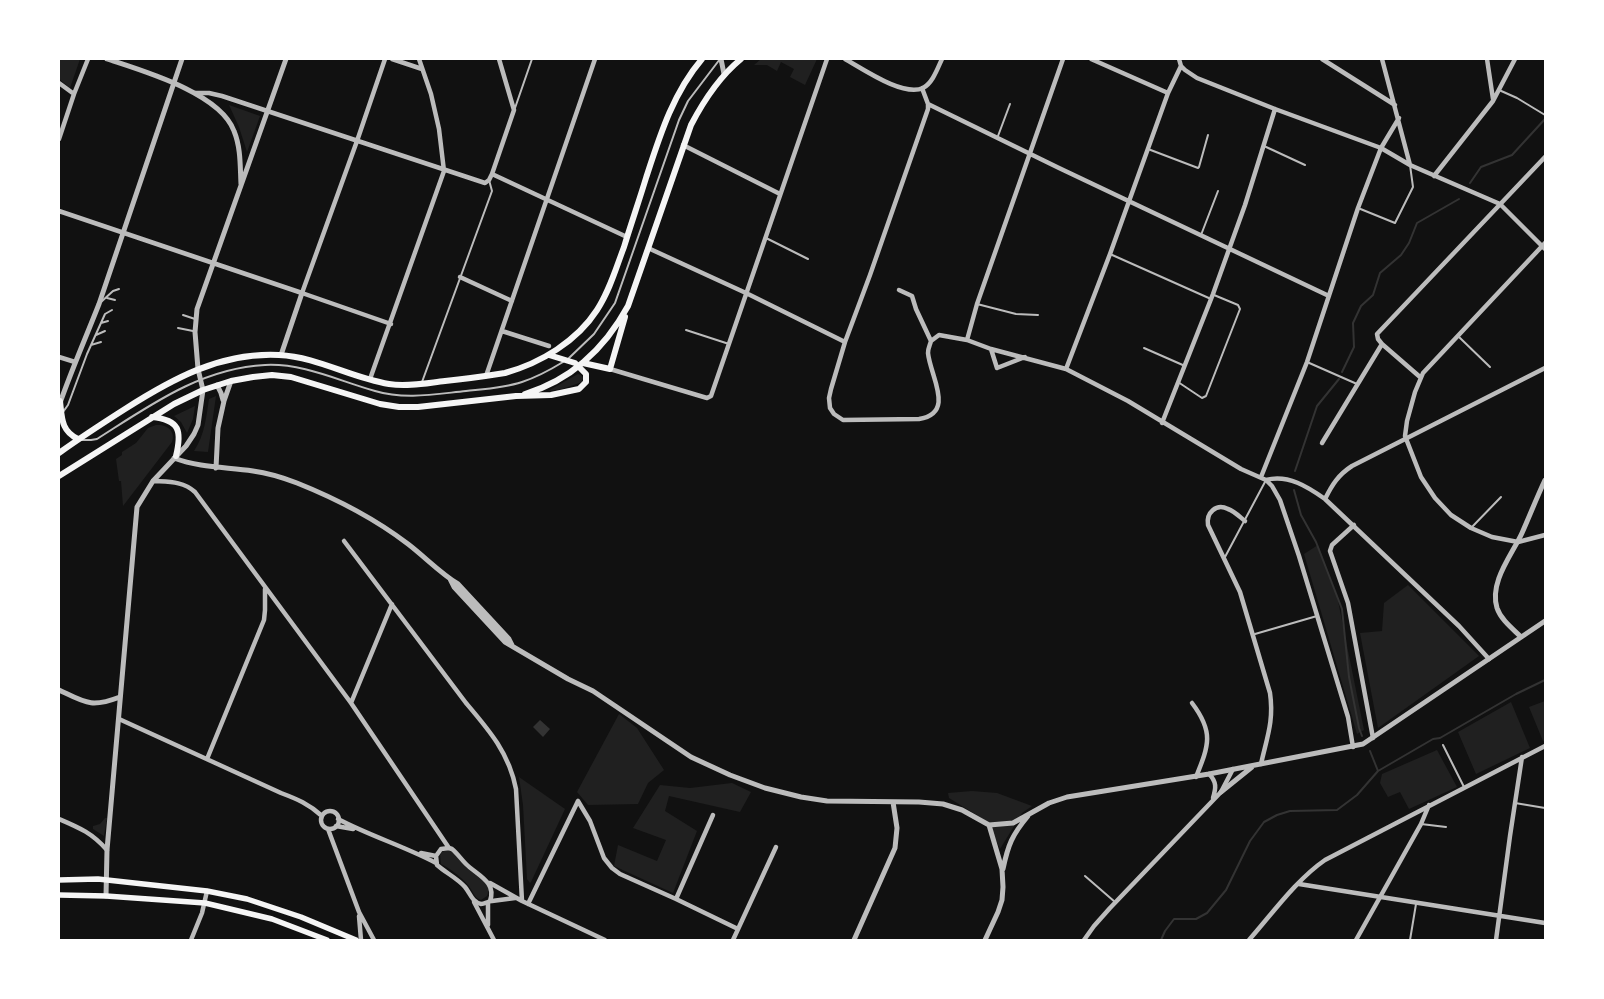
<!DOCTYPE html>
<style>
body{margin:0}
#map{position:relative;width:1604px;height:999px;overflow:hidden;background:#111;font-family:Ubuntu,sans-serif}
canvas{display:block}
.frame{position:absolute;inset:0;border:60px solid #fff;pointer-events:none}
</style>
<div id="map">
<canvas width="1604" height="999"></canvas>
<div class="frame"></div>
</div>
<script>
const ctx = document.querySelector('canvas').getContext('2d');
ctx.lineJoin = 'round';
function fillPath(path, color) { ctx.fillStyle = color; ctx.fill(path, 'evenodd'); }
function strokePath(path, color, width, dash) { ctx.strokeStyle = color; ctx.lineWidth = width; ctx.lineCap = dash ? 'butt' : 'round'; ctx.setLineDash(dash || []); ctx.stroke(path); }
const green = new Path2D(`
 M59,59h21l-10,29 -11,-9z
 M761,59h56l-12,26 -15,-8 4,-8 -13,-7 -4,9 -10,-6h-13z
 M229,105l31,11 -13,36 -8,-25z
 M578,374l3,1 2,3 -1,4 -20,7 -14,2z
 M216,396l-8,56 -14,-1c11,-17 12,-33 15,-52z
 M195,406l-2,13 -6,14 -6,-11 -7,-6z
 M156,425c11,-1 20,6 16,17l-49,64 -2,-25h-2l-3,-22 6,-4v-3l14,-9 12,-15z
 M1318,545l19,51 27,134 -7,4 -53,-180z
 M1408,585l71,71 -101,72 -18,-95 22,-2 2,-28z
 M1545,701v39l-2,1 -14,-34z
 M1511,702l19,46 -54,26 -18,-42z
 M619,714l18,14 27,42 -16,13 -10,21 -50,1 -11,-13z
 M1437,750l20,37 -48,22 -9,-17 -12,5 -8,-14 2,-9z
 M519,777l46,32 -34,73 -1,1 -3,-4 -4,-74z
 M732,783l19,9 -11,20 -71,-16 -4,15 32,20 -24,62 -59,-27 4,-21 39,16 9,-21 -33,-12 27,-43 30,3z
 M972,791l25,2 35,13 -10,7 -22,36 -12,-27 -39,-24 -1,-5z
 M105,818h2l-3,18 -11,-7v-3l7,-2z
 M447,850h4l16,18 20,16 2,6 -2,6 -6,4c-7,-2 -8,-9 -13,-15 -7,-8 -17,-16 -27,-21l-1,-9 2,-3z`);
const water = new Path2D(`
 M540,720l10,9 -7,8 -10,-10z`);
const stream = new Path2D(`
 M1470,183l11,-16 31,-12 33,-36
 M1342,372l12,-25 -1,-24 8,-17 12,-11 7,-22 21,-18 8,-12 8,-20 42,-24
 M1295,471l22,-65 22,-27
 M1294,490l7,25 15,27 26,67 7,68 10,51 3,8
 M1370,751l8,20
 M1161,940l4,-9 9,-12h22l11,-6 19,-23 24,-49 14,-19 13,-7 13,-4 47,-1 20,-15 21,-24 55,-32 7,-1 76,-44 29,-14`);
const service = new Path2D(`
 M1499,90l18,8 28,17
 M515,108l17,-49
 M998,136l12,-32
 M1264,146l41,19
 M1148,149l50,19 1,-1 9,-32
 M1358,208l37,15 18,-36 -3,-22
 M1201,235l17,-44
 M766,238l42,21
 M1110,254l101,45
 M107,298l8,2
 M101,302l12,-11 6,-2
 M977,304l39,10 22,1
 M183,315l12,4
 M101,323l7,-2
 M178,328l15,3
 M686,330l43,14
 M96,335l9,-4
 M1459,337l31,30
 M91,345l10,-3
 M1144,348l41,18
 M569,358l25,-24 21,-31 64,-183 9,-19 32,-42
 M1307,362l50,22
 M422,382l70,-191 -3,-11
 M1178,382l24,16 4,-2 34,-87 -2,-4 -24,-10
 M63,412l5,-7 19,-51 18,-40 7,-4
 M81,440h10l6,-1c52,-33 104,-71 168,-74 38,-2 74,16 110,26 30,9 61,3 91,0 19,-2 38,-3 56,-9 15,-5 28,-12 41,-20
 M1471,528l30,-31
 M1225,557l41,-77
 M1255,634l62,-18
 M1443,745l21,42
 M1515,803l30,5
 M1421,824l25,3
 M1085,876l30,26
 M1410,940l6,-36`);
const minor = new Path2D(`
 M385,59l-28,82 -55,152 89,31
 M392,59l30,10
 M845,59c18,10 58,38 78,29 10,-5 15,-21 19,-29
 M1091,59l77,34
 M1179,59l2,7 4,4 12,8 78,31 106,39 29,17 90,39 45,45
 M1322,59l73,46
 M1382,59l28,106
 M1487,59l6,40
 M59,83l15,11
 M195,93h14l13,3 263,87 4,-3 3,-6 22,-64 -15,-51
 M928,104l131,64 270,128
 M59,139l15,-45 14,-35
 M683,145l97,49
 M492,174l135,63
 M1434,176l59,-75 22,-42
 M59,211l154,52
 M1545,243l-122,130 -8,19 -8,29 -2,15 16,41 14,21 16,17 20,13 21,9 26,5 27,-7
 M648,248l98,45 99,49
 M460,277l52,24
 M899,290l13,6 4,13 15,32c-1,4 -3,7 -3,12 2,23 28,60 -9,66l-76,1 -9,-6 -4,-6 -1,-10 2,-9 14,-47 25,-67 58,-166v-5l-6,-16
 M502,331l47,15
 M967,340l10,-36 86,-245
 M931,341l8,-6 28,5 24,9 75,20 62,32 113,68 25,11 6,6 8,14 19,56 49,161 5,30
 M991,349l6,19 28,-11
 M59,357l16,5
 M610,369l97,29 4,-2 116,-337
 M1066,369l44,-115 58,-161 13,-27
 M486,376l109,-317
 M1420,377l-38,-33 -4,-5 -1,-5 168,-177
 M370,379l74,-208 -5,-42 -8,-35 -12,-35
 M1162,423l51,-129 32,-89 30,-96
 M1322,443l60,-99
 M1261,477l46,-115 51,-154 23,-60 18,-30
 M1266,480c22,-6 42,7 59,19l134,127 30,33
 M153,481c16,1 30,0 42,11l156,211 98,145
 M1325,499c7,-14 13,-24 27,-33l193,-98
 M1245,521c-5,-4 -11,-10 -17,-12 -12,-6 -22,4 -20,16l32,67 30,101c4,28 -3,44 -9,71
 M1354,525l-22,20 -2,6 18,52 25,135
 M344,541l122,162c23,27 43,50 50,86l6,112
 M351,703l41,-99
 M1192,703c22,29 17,42 4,74
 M119,719l162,74c16,6 28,11 41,23
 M207,759l57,-139 1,-10v-21
 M1209,774c8,8 7,14 4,24
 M578,801l12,20 14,37 8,10 8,6 56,25 62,30
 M321 820a9 9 0 1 1 18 0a9 9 0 1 1-18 0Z
 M59,819c21,9 33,14 48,31
 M338,819c32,17 66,27 98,44
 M336,826l17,3
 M328,829l31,83 15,28
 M421,853l15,3
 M490,883l32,18 83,39
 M1299,884l246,39
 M676,899l37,-84
 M490,901c7,-19 -13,-26 -24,-37 -5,-5 -9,-11 -14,-15l-3,-1 -8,1 -5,7 1,9c9,8 20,13 28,22 5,6 7,15 16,17 4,0 7,-3 11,-3 8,-1 15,-2 23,-3
 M474,902l20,38
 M488,902v23
 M528,904l50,-103
 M359,916l2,24
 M191,940l11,-27 5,-22
 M733,940l43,-93
 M1084,940l10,-14 16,-18 111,-116 12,-23
 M1249,940c23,-26 47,-60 76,-80l220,-114
 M1356,940l65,-116 8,-19
 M1496,940l14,-104 12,-79`);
const tertiary = new Path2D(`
 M107,59c36,12 113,34 127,72 7,17 6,35 7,53
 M721,59l3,15
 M213,263l89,30 -21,62
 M217,385l4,8 2,7
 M60,403c12,-34 26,-66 39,-99l83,-245
 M174,458c26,10 52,9 79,13 15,2 31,7 44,12 40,16 77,35 111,61 17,13 32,29 50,40l51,55 3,6
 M216,468l2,-40 6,-27 7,-20
 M450,579l4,8 51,55 63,37 25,12 98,66 39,18 35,13 36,9 26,4 92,1 24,2 19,6 27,15 13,44 1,18 -1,13 -4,12 -13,28
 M1521,637c-8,-8 -20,-17 -24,-29 -8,-26 15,-53 25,-75 8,-18 15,-36 23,-53
 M59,690c27,13 32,18 61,7
 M1221,792l31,-25
 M989,825l24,-2 36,-20 18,-6 142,-23 154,-30 182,-123
 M1003,869c5,-24 9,-34 25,-53
 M106,896l1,-46 30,-343 16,-26 33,-35 8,-12 4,-9 5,-35 -5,-21 -3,-37 2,-23 89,-250
 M854,940l41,-92 2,-20 -4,-26`);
const secondary = new Path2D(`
 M59,880l39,-1 109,12 40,8 54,18 55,23
 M59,895l47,1 99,7 67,16 55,21`);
const primary = new Path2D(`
 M583,363l27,6 15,-52
 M525,394c46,-14 80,-46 103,-88l63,-181c13,-25 28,-48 50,-66
 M60,401c2,17 1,30 18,38
 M152,417c28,3 30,14 24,39
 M59,453c21,-15 44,-30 66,-44 47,-30 96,-57 154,-54 39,2 72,23 110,29 19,3 38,-1 56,-3 20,-2 41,-5 60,-8 36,-10 72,-32 92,-63 13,-20 19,-42 27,-63 7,-23 15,-46 22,-69 14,-43 27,-85 56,-119
 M59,476l115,-72 29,-14 28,-9 22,-4 19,-2 19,2 89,27 19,3h19l98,-11 35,-1 28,-6 7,-7v-8l-11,-11 -26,-8`);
fillPath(green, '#202020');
fillPath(water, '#333');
strokePath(stream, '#333', 2);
strokePath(service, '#bcbcbc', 2);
strokePath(minor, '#bcbcbc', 4.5);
strokePath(tertiary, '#bcbcbc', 5);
strokePath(secondary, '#f5f5f5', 5.5);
strokePath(primary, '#f5f5f5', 6);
</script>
